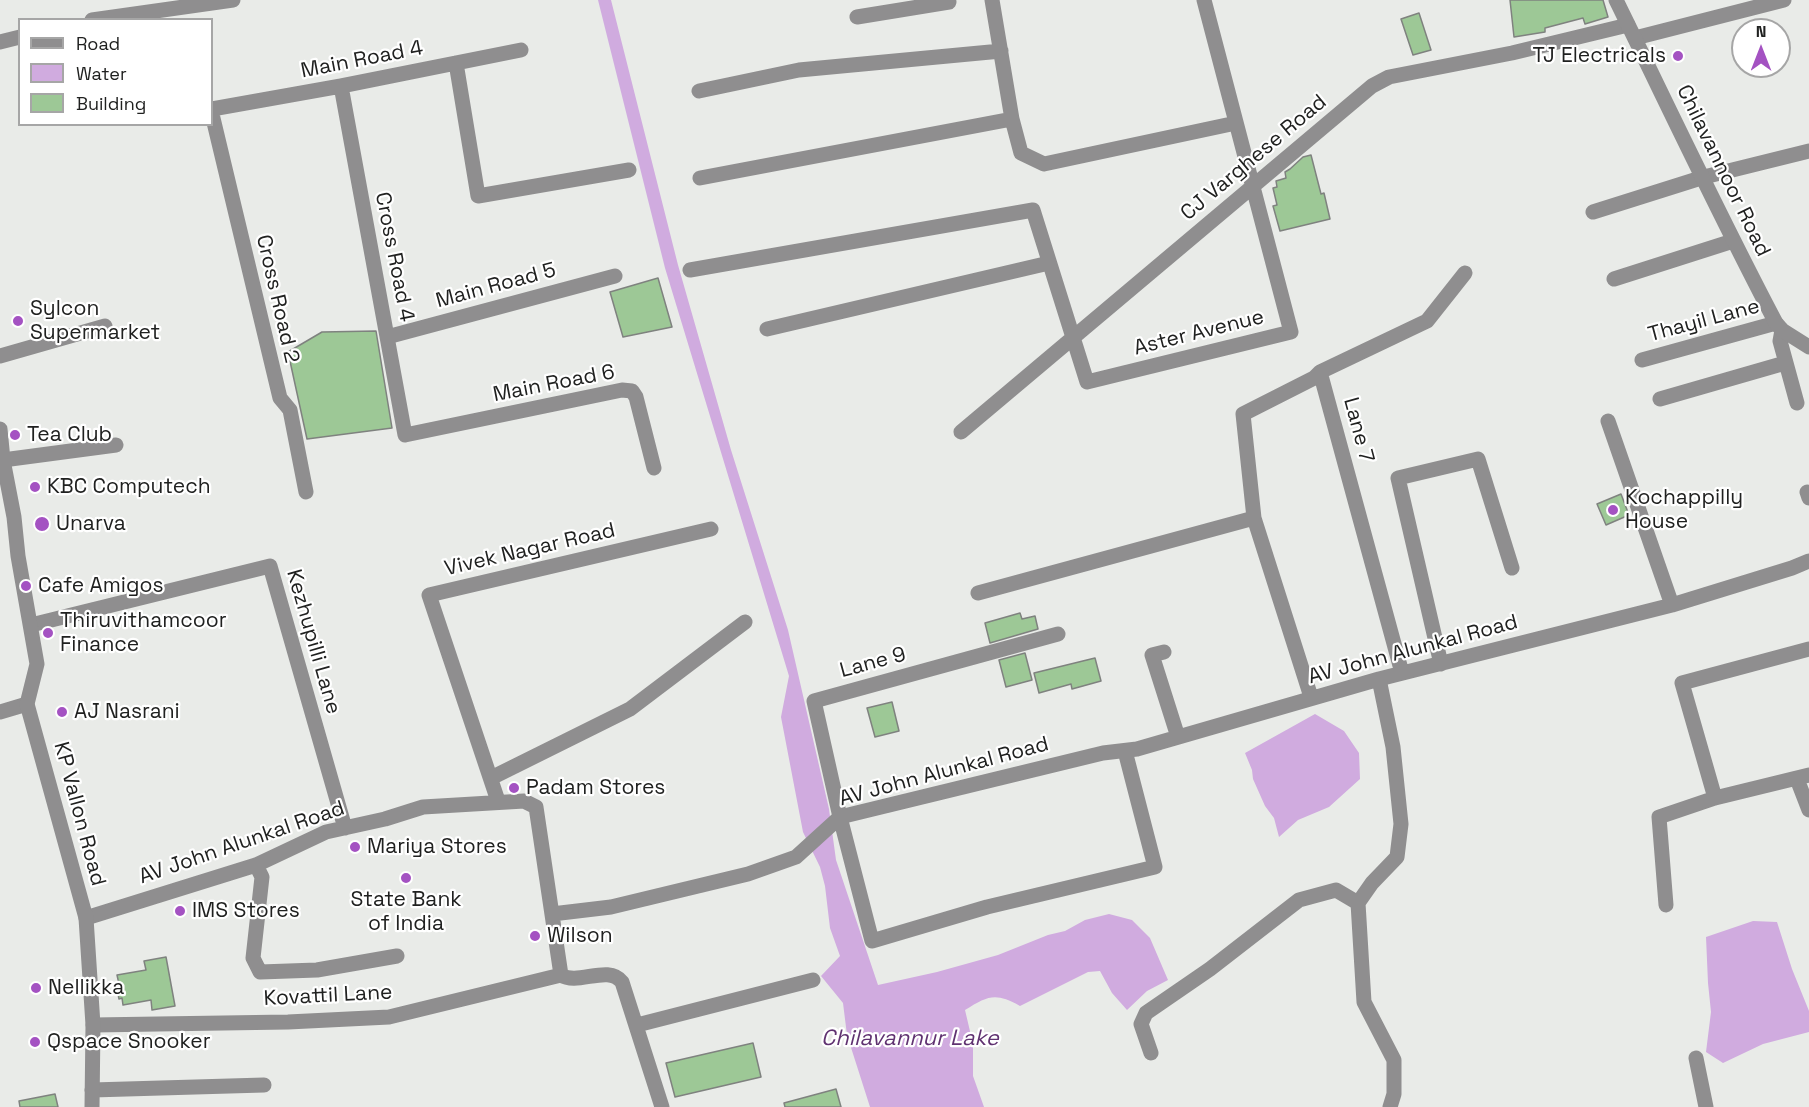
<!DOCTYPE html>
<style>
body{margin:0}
#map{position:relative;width:1809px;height:1107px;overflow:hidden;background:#e9ebe8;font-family:"Space Grotesk",sans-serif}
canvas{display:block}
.legend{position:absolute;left:18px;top:18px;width:195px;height:108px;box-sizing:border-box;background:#fff;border:2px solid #a6a6a6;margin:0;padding:8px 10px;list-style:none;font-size:18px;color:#202120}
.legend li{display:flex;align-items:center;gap:12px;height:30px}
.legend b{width:30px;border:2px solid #a6a6a6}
.north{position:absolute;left:1731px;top:18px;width:60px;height:60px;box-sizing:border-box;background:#fff;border:2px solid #a6a6a6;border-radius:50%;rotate:0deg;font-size:16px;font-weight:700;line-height:24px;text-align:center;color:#202120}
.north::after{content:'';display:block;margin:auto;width:21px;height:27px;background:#a452c2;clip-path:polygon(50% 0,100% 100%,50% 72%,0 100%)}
</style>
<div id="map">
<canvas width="1809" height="1107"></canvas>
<ul class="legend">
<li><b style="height:8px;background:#8f8e8f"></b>Road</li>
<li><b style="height:16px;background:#d0abdf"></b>Water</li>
<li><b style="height:16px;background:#9dc896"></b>Building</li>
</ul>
<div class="north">N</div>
</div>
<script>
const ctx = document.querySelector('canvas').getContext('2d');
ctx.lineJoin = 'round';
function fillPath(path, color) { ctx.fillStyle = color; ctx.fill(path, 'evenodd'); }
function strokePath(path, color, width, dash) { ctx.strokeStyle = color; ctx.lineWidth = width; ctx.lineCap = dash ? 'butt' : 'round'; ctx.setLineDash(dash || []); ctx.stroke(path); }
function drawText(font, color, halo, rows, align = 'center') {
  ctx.font = font + ' "Space Grotesk",sans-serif'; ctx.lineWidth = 4.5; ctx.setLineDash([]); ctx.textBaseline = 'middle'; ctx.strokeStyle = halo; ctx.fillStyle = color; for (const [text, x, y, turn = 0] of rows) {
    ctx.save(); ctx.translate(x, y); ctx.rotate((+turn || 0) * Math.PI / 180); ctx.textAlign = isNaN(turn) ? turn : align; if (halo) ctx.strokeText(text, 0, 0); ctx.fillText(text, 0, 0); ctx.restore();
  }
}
const water = new Path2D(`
 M598,0h13l67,265 53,185 57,180 41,179 7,51 42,125 59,-13 61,-17 50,-20 17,-4 20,-11 24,-6 23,6 18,18 18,42 -21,11 -20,19 -15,-17 -12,-22 -12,1 -68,34c-25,-14 -32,-10 -55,4l8,34v32l11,31h-114l-23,-72 -4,-32 -22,-27 19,-20 -10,-28 -5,-42 -5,-19 -17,-35 -22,-115 8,-41 -124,-408z
 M1315,714l29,17 15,22 1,26 -31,28 -31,13 -19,17 -5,-19 -9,-12 -12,-27 -1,-9 -7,-17z
 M1753,921l24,1 15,47 17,42v21l-46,12 -40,19 -17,-11 5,-40 -3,-29 -2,-46z`);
const building = new Path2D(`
 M1510,0h93l5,17 -23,7 -2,-6 -38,10v4l-31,5z
 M1419,13l12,37 -18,5 -12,-36z
 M1311,155l10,39 3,-1 6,26 -50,12 -7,-25 4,-1 -4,-17 4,-1 -1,-6 10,-3 -1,-6 5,-3 13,-12z
 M658,278l14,49 -49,10 -13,-45z
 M376,331l16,97 -85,11 -19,-87 34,-20z
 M1621,494l8,21 -23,10 -9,-21z
 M1020,613l2,6 13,-3 3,13 -48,14 -5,-20z
 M1025,653l7,27 -26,7 -7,-27z
 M1095,658l6,23 -29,8 -1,-5 -32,9 -5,-20z
 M892,702l7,29 -24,6 -8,-29z
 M166,957l9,49 -23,4 -1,-10 -28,5 -1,-7 -3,1 -3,-14 3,-1 -2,-9 29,-5 -2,-9z
 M753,1043l8,34 -86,20 -9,-34z
 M836,1089l5,18h-56l-1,-4z
 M55,1094l3,13h-38l-1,-6z`);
const minor = new Path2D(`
 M992,0l20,119 9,34 23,11 192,-41
 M857,17l92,-15 -1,-2
 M92,20l141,-20
 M1635,38l149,-38
 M0,42l20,-5
 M456,63l22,133 151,-26
 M341,86l64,349 217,-45 10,1 4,6 18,71
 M699,91l100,-21 202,-19
 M212,109l129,-23 180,-36
 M212,114l68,284 10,12 16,82
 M700,178l312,-59
 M1593,212l111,-35 105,-26
 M690,270l343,-60 54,172 204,-50 -87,-332
 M1614,279l119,-38
 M767,329l282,-66
 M1782,330l-2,11 17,62
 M387,337l228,-61
 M0,356l105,-30
 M1642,360l134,-37
 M1660,399l125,-36
 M1608,421l64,184
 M961,432l411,-346 17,-9 123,-24 116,-28
 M3,460l113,-15
 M1807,492l2,6
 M1254,518l-11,-104 71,-36 6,-6
 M978,593l276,-75 57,179
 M31,625l239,-59 75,262
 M1058,634l-244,67 26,116 32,124 115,-34 168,-40 -30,-116
 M1164,652l-12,3 26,82
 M1441,664l-43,-186 80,-19 34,109
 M1402,673l-82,-301 107,-51 38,-48
 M1379,679l14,68 8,77 -4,33 -25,26 -14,20 6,99 30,58v34l-4,13
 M0,712l27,-8
 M491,778l139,-69 115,-87
 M1797,779l12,31
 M1715,798l-33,-115 127,-34
 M498,801l-69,-206 282,-66
 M256,865l6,12 -9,81 7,14 57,-2 80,-14
 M1666,905l-7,-88 56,-19 94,-23
 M552,914l59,-7 137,-33 48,-17 44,-40 263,-64 34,-4 242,-70 293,-74 120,-37 17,-7
 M86,918l170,-53 70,-33 59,-13 38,-12 101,-6 12,6 25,168c17,11 47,-11 61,7l40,125
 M93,1025l195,-3 101,-5 172,-42
 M637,1025l176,-45
 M1151,1053l-10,-29 5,-11 64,-44 89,-69 37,-10 22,13
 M1696,1058l10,49
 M92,1090l172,-5`);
const tertiary = new Path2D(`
 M1616,0c53,108 104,217 160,323l6,7 27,17
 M0,429l3,31 11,57 4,39 19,108 -10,40 59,214 7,107 -1,82`);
const markers = [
 [1678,56,6,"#a452c2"],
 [18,321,6,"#a452c2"],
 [15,435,6,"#a452c2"],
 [35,487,6,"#a452c2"],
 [1613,510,6,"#a452c2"],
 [42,524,8,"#a452c2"],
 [26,586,6,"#a452c2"],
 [48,633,6,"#a452c2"],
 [62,712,6,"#a452c2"],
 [514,788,6,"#a452c2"],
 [355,847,6,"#a452c2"],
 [406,878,6,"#a452c2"],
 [180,911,6,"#a452c2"],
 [535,936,6,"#a452c2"],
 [36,988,6,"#a452c2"],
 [35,1042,6,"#a452c2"]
];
const poiNames = [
 ["TJ Electricals",1666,56,"right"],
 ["Sylcon",30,309],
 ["Supermarket",30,333],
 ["Tea Club",27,435],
 ["KBC Computech",47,487],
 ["Kochappilly",1625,498],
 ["House",1625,522],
 ["Unarva",56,524],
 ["Cafe Amigos",38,586],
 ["Thiruvithamcoor",60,621],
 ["Finance",60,645],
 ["AJ Nasrani",74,712],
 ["Padam Stores",526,788],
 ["Mariya Stores",367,847],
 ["State Bank",406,900,"center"],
 ["of India",406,924,"center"],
 ["IMS Stores",192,911],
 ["Wilson",547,936],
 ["Nellikka",48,988],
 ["Qspace Snooker",47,1042]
];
const streetNames = [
 ["Main Road 4",362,60,-11],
 ["CJ Varghese Road",1254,158,-40],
 ["Chilavannoor Road",1723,171,64],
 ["Cross Road 4",394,257,79],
 ["Main Road 5",496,286,-15],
 ["Cross Road 2",277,299,77],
 ["Thayil Lane",1704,321,-15],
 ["Aster Avenue",1199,333,-14],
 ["Main Road 6",554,384,-11],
 ["Lane 7",1358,430,75],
 ["Vivek Nagar Road",530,550,-13],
 ["Kezhupilli Lane",313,642,74],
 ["AV John Alunkal Road",1413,650,-15],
 ["Lane 9",873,663,-15],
 ["AV John Alunkal Road",944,772,-15],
 ["KP Vallon Road",79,814,75],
 ["AV John Alunkal Road",242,843,-19],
 ["Kovattil Lane",328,996,-3]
];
const waterNames = [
 ["Chilavannur Lake",910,1039]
];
fillPath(water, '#d0abdf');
fillPath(building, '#9dc896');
strokePath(building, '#7f827f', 1.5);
strokePath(minor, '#8f8e8f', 15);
strokePath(tertiary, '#8f8e8f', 15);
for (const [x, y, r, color] of markers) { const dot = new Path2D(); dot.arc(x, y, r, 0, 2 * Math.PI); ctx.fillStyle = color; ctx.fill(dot); strokePath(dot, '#fff', 2); }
drawText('21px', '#202120', '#fff', poiNames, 'left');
drawText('21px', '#202120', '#fff', streetNames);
drawText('italic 22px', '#603271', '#fff', waterNames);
</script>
